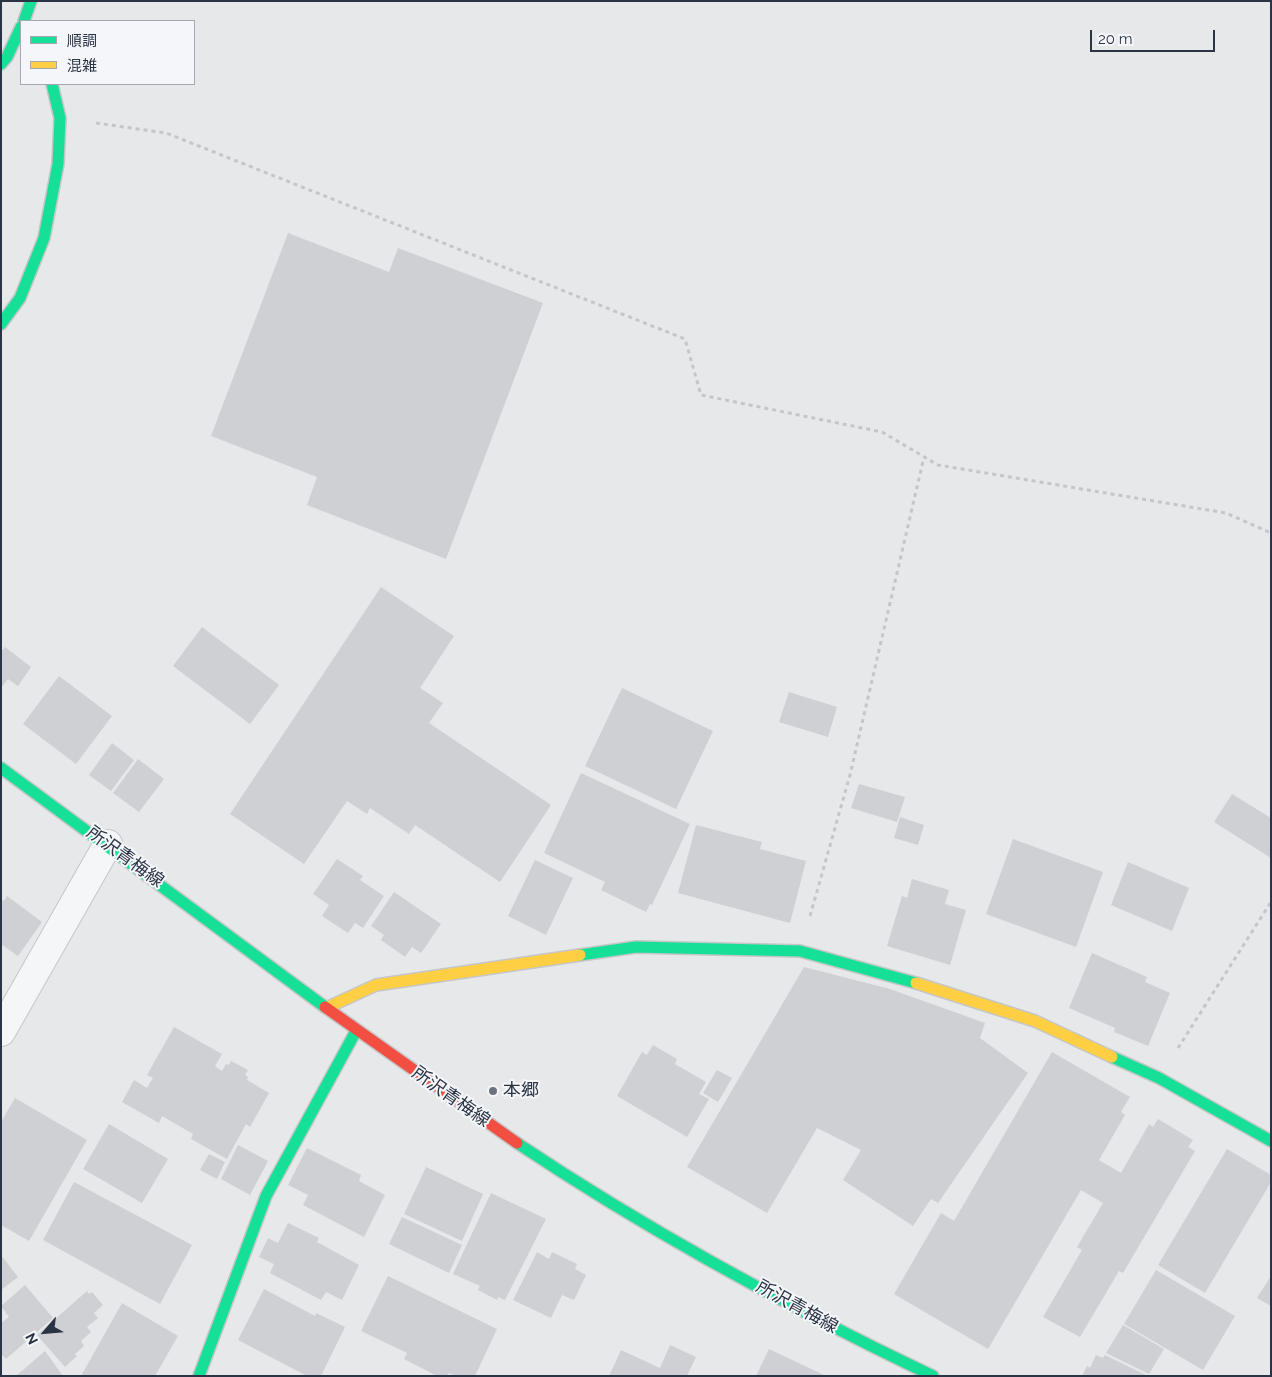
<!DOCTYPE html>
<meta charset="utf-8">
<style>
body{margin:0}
#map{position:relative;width:1272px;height:1377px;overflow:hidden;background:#e6e8ea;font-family:Raleway,"Noto Sans JP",sans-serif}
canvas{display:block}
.frame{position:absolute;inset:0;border:2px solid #2b3445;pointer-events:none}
.legend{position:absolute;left:20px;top:20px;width:175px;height:65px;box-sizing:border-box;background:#f4f6f9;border:1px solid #a4a8b1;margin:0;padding:6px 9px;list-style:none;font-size:15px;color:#2b3445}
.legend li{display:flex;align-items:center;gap:10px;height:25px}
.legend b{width:25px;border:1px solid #a4a8b1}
.north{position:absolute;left:20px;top:1307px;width:50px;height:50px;-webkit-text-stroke:4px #f4f6f9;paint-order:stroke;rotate:243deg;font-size:14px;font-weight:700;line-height:20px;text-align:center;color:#2b3445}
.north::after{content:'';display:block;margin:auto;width:18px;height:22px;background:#2b3445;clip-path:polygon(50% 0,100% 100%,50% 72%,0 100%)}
.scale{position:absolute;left:1090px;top:30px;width:125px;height:22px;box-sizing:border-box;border:2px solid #2b3445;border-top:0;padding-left:6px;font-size:15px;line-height:18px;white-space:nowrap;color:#2b3445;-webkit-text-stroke:4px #f4f6f9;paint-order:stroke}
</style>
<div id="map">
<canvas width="1272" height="1377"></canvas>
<div class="frame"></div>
<ul class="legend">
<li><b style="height:6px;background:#16e098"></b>順調</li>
<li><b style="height:6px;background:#ffcf43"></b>混雑</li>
</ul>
<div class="north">N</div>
<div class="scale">20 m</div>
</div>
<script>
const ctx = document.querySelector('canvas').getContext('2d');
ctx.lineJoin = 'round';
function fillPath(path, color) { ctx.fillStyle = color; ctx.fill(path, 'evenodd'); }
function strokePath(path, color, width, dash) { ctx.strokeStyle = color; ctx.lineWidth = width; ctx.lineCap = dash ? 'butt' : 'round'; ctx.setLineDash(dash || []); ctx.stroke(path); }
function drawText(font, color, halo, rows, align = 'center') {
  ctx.font = font + ' Raleway,"Noto Sans JP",sans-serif'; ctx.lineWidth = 4; ctx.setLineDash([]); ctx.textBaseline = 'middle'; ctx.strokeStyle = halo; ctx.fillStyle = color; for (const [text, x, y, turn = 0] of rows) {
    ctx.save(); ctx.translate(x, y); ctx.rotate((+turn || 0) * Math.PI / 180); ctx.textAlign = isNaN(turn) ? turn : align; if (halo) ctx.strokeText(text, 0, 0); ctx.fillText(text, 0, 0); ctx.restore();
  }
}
const building = new Path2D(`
 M288,233l101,39 9,-24 145,55 -97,256 -139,-54 10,-28 -106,-41z
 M381,587l73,49 -34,52 23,15 -14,20 122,82 -51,77 -85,-57 -6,9 -39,-26 -3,6 -20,-13 -43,63 -74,-50z
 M202,627l77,58 -29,39 -77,-58z
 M5,647l26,20 -13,19 -10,-7 -7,9v-36z
 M59,676l53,40 -36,48 -53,-40z
 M622,688l91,43 -37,78 -91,-43z
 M789,692l48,15 -9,30 -49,-15z
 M112,743l22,17 -23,31 -22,-16z
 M138,759l26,20 -25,33 -26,-19z
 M581,773l109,51 -38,81 -2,-1 -4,8 -45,-22 4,-8 -61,-29z
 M859,784l46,13 -8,25 -46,-14z
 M1232,794l39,24v40l-57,-36z
 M900,817l24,8 -6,20 -24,-7z
 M696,825l66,17 -2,7 46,12 -16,62 -112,-30z
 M1013,839l90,33 -27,75 -90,-33z
 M337,859l26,17 -3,4 24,16 -21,32 -8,-5 -7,10 -26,-17 7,-11 -16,-11z
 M535,860l38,18 -27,57 -38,-19z
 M1128,862l61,26 -17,43 -61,-26z
 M912,879l37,11 -4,14 21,6 -16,55 -63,-19 15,-50 5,2z
 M394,892l47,32 -20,29 -9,-6 -7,10 -24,-17 3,-5 -13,-9z
 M7,896l35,26 -24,34 -17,-12v-45l3,2z
 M1092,953l55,24 -2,5 25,11 -22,53 -34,-14 1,-4 -46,-20z
 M804,967l86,22 95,34 -5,15 48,35 -90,130 -7,-4 -18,27 -70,-46 18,-30 -44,-22 -50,85 -80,-46z
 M174,1027l48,27 -7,12 7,5 4,-7 3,1 2,-4 17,9 -3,5 3,2 -1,3 22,13 -19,34 -4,-3 -19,35 -36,-20 2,-5 -31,-18 -3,7 -37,-21 12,-22 13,8 6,-10 -6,-3z
 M653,1045l24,14 -2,5 31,18 -7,12 10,5 -22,38 -70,-41 25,-44 5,3z
 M1052,1052l78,45 -9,15 4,3 -26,45 22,13 28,-49 4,3 5,-8 35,21 -5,7 7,4 -72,122 -4,-2 -39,66 -37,-20 39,-67 -5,-3 26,-44 -22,-13 -93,159 -94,-55 47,-81 13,8z
 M717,1070l15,8 -14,24 -15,-9z
 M15,1098l72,42 -58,101 -28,-16v-103z
 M109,1124l59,35 -26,44 -59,-34z
 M238,1145l30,16 -18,34 -29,-16z
 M307,1148l54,27 -2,6 26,14 -21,42 -61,-32 5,-10 -20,-10z
 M1227,1149l44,26v7l-66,111 -47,-28z
 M209,1154l16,8 -8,17 -17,-9z
 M426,1167l57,27 -21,47 -58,-27z
 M74,1182l118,63 -32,59 -117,-64z
 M491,1193l55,26 -41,81 -7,-3 -1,3 -19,-10 2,-4 -27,-12z
 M402,1217l60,28 -13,28 -60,-29z
 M288,1223l31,15 -2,4 42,23 -17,35 -16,-8 -5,8 -51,-27 4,-9 -15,-7 9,-19 10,5z
 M537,1252l12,7 3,-7 25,12 -2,5 11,6 -12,25 -12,-5 -11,23 -38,-18z
 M1,1255l17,22 -17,13z
 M1156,1270l79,46 -32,54 -79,-46z
 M388,1276l109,53 -22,47h-20l-6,-3 -2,3h-10l-33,-17 3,-6 -46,-22z
 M1271,1276v30l-14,-8z
 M25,1285l28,33 -47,41 -5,-5v-31l8,-6 -8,-11z
 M264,1289l51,27 1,-3 29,14 -24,49h-14l-69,-36z
 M87,1291l2,3 3,-2 11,13 -9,8 4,5 -11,9 4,5 -10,9 3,5 -9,8 2,2 -12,11 -28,-32z
 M122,1303l56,33 -23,40h-74z
 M1123,1325l41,24 -15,25 -43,-21z
 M670,1345l26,12 -9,19h-78l12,-26 39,18z
 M769,1349l57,27h-70z
 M45,1351l18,25h-47z
 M1096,1355l7,3 2,-3 43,21h-66l5,-10 3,2z`);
const path = new Path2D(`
 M96,123l70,10 519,206 16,56 181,37 56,33 288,48 45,20
 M810,916l40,-141 74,-318
 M1178,1048l93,-146`);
const street = new Path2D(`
 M1,1032l107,-188`);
const fast = new Path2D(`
 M24,21l7,-20
 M1,64l6,-7 14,-30
 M1,324l19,-26 24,-60 14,-74 2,-46 -8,-34
 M1,768l324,239
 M580,955l56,-8 164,4 116,32
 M1112,1057l47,21 112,63
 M517,1143c132,88 273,165 416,233
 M199,1376l67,-180 90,-165`);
const slow = new Path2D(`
 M916,983l119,38 77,36
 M326,1008l50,-23 204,-30`);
const jam = new Path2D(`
 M325,1007l192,136`);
const markers = [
 [493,1091,5,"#6c737f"]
];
const streetNames = [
 ["所沢青梅線",125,857,36],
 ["所沢青梅線",451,1097,35],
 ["所沢青梅線",797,1307,29]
];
const poiNames = [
 ["本郷",503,1091]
];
fillPath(building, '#ced0d3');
strokePath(street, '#c4c6c8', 30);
strokePath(fast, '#c4c6c8', 14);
strokePath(slow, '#c4c6c8', 14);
strokePath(jam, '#c4c6c8', 14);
strokePath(path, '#c5c6ca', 3, [4, 4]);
strokePath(street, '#f5f6f7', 28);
strokePath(fast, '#16e098', 11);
strokePath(slow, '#ffcf43', 11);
strokePath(jam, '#f24e42', 11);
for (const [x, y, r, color] of markers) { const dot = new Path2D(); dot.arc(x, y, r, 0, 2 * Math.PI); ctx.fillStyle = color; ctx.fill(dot); strokePath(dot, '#f4f6f9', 2); }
drawText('18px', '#2b3445', '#f4f6f9', streetNames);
drawText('18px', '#2b3445', '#f4f6f9', poiNames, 'left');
</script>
